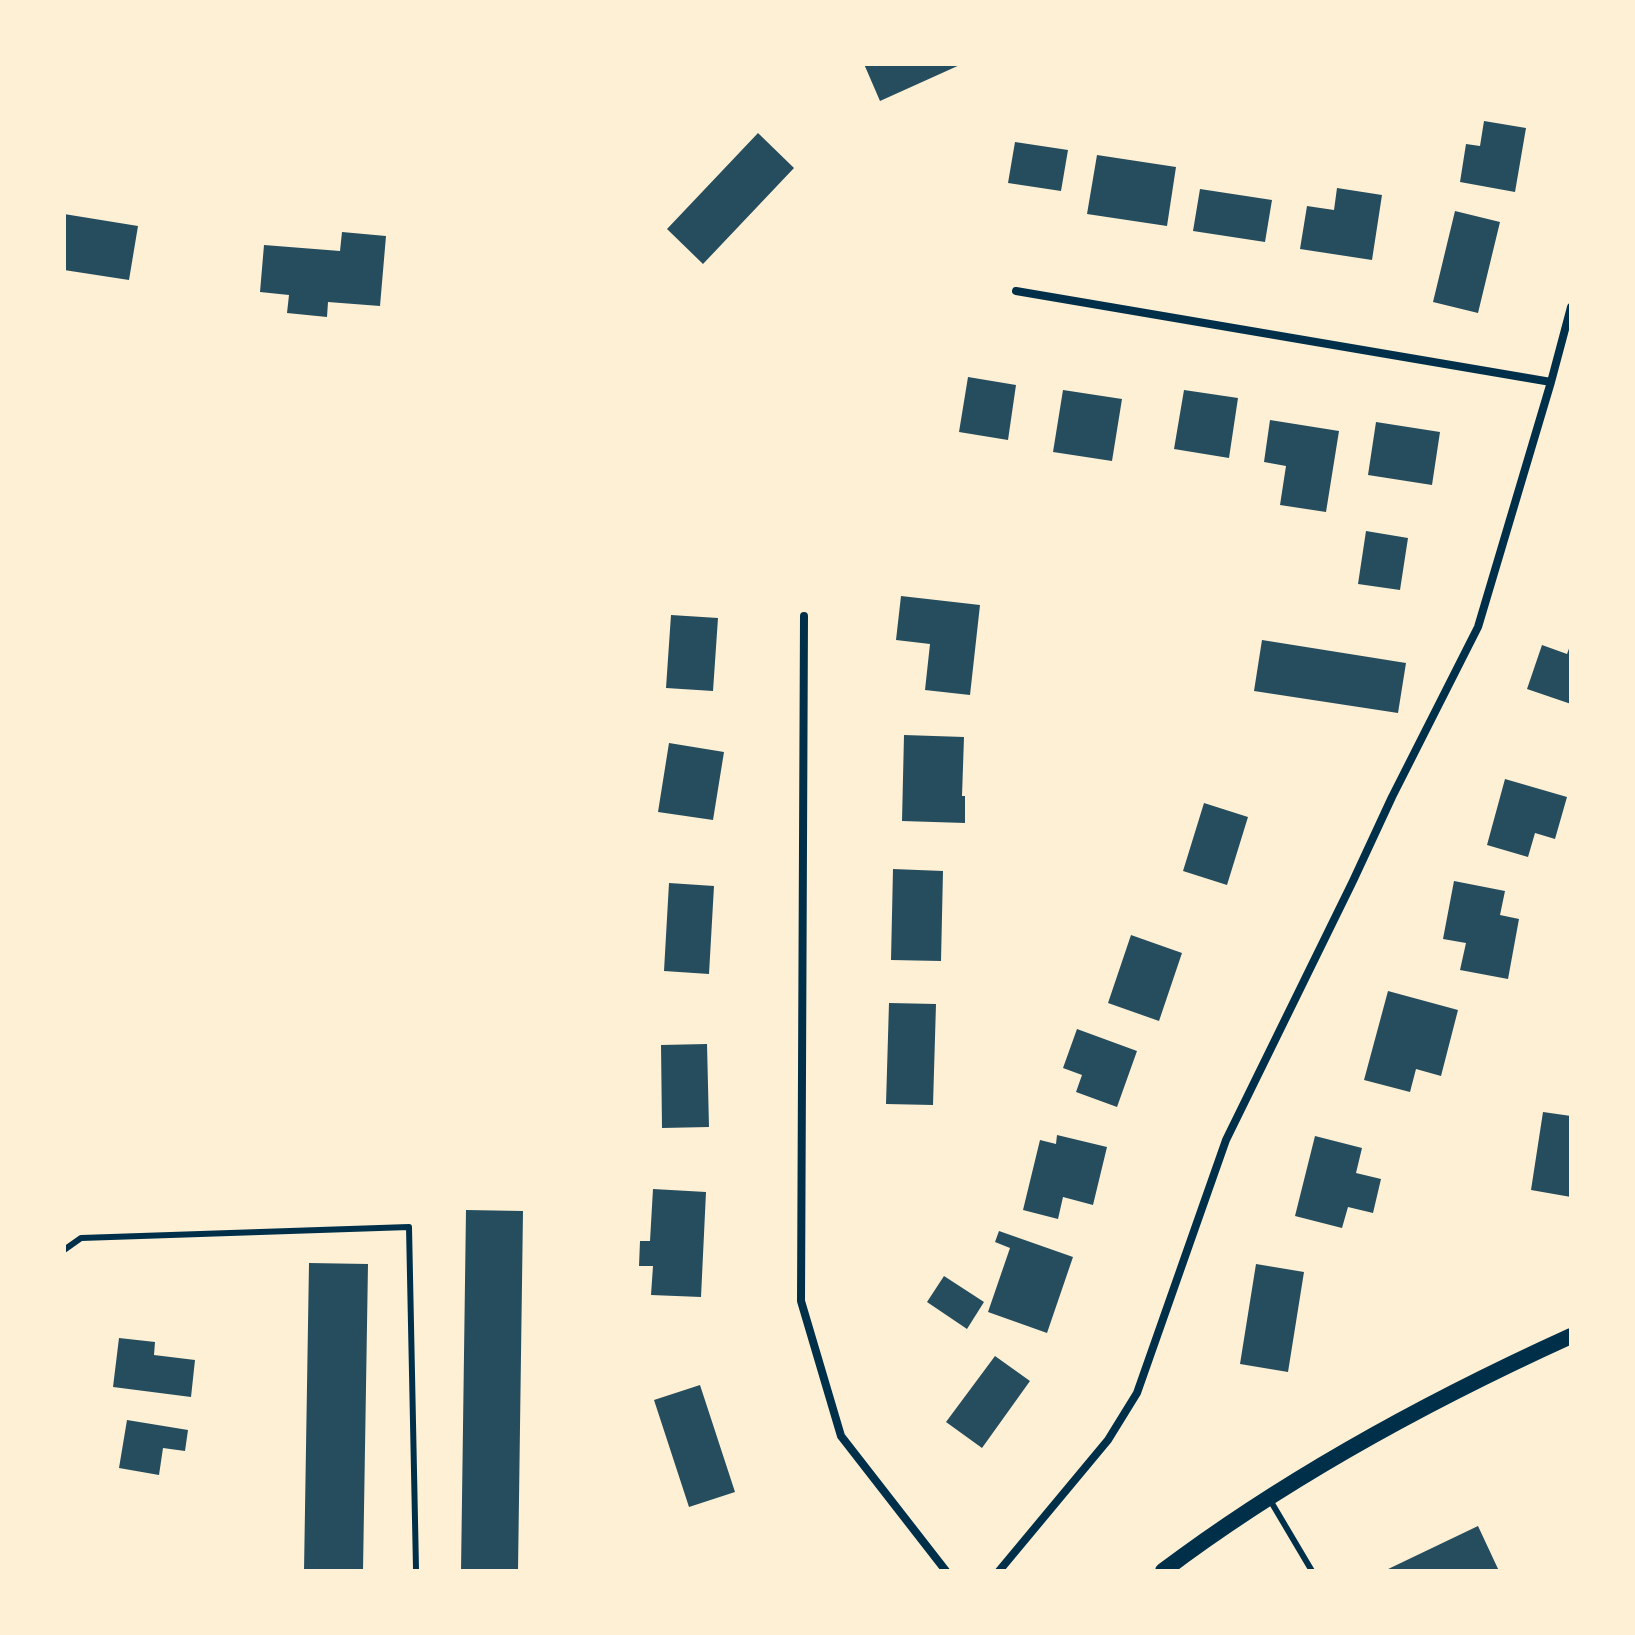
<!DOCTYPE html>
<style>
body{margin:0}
#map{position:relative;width:1635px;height:1635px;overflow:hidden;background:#fdf0d5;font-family:"Asap Condensed",sans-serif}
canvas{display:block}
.frame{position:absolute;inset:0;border:66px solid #fdf0d5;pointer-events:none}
</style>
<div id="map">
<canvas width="1635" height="1635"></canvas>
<div class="frame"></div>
</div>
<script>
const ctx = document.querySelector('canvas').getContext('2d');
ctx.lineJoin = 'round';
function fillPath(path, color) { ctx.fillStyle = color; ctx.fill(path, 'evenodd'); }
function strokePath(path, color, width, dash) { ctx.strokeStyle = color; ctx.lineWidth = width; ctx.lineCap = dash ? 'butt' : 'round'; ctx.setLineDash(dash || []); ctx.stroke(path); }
const building = new Path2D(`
 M864,64h98l-82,37z
 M1484,121l42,7 -11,64 -55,-10 6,-38 14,2z
 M758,133l36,35 -91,96 -36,-35z
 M1015,142l53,8 -7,41 -53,-8z
 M1097,155l79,12 -9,59 -80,-12z
 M1337,188l45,7 -10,65 -72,-11 7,-43 27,4z
 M1200,189l72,11 -7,42 -72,-11z
 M1455,211l45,11 -22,91 -45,-11z
 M64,214l74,12 -9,54 -65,-10z
 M342,232l44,4 -6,70 -52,-4 -1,15 -40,-4 2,-18 -29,-3 4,-47 76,6z
 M968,377l48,8 -8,55 -49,-8z
 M1063,390l59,9 -10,62 -59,-9z
 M1184,390l54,8 -9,60 -55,-9z
 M1270,420l69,11 -13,81 -46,-7 6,-39 -22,-4z
 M1376,422l64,10 -8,53 -64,-10z
 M1366,531l42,7 -8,52 -42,-6z
 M901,596l79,9 -10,90 -45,-5 5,-46 -34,-4z
 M671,615l47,3 -5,73 -47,-3z
 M1262,640l144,23 -8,50 -144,-22z
 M1571,643v61l-44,-15 15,-44 25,9z
 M904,735l60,2 -2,59h3v27l-63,-2z
 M669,743l55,9 -11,68 -55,-8z
 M1505,779l62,18 -12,42 -20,-6 -7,24 -41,-12z
 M1204,803l44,14 -21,68 -44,-14z
 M893,869l50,2 -2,90 -50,-1z
 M1454,881l51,10 -5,24 19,4 -11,60 -48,-9 6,-27 -23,-4z
 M669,883l45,3 -5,88 -45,-3z
 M1131,935l51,18 -23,68 -51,-18z
 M1388,991l70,19 -17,66 -25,-7 -6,23 -46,-12z
 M889,1003l47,1 -3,101 -47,-1z
 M1077,1029l60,22 -20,56 -41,-15 6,-17 -19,-7z
 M707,1044l2,83 -47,1 -1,-83z
 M1543,1112l28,4v81l-40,-7z
 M1057,1135l50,12 -14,58 -30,-8 -5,22 -35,-9 17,-70 16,4z
 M1315,1136l47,12 -6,25 25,6 -8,34 -25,-6 -6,21 -47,-12z
 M653,1189l53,3 -5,105 -50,-2 2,-29h-14l1,-25h10z
 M466,1210l57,1 -5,360h-57z
 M999,1231l74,26 -26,76 -59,-21 22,-64 -15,-6z
 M309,1263l59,1 -5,307h-59z
 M1256,1264l48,8 -16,100 -48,-8z
 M944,1276l40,26 -17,27 -40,-27z
 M119,1338l36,4 -1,13 41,5 -4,37 -78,-10z
 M995,1356l35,25 -48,67 -36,-26z
 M700,1385l35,107 -46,15 -35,-107z
 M127,1420l61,10 -3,21 -22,-3 -4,27 -40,-7z
 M1478,1526l21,45h-115z`);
const service = new Path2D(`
 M64,1250l17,-12 328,-11 7,342
 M1270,1500l42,71`);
const minor = new Path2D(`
 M1016,291l535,91
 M804,616l-3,685 40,135 105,135
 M999,1571l109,-131 29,-47 89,-253 127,-259 39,-84 86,-170 73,-245 20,-75`);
const secondary = new Path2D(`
 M1163,1571c126,-95 265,-170 408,-235`);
fillPath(building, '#264d5e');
strokePath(service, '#003049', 6);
strokePath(minor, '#003049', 8);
strokePath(secondary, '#003049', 16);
</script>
